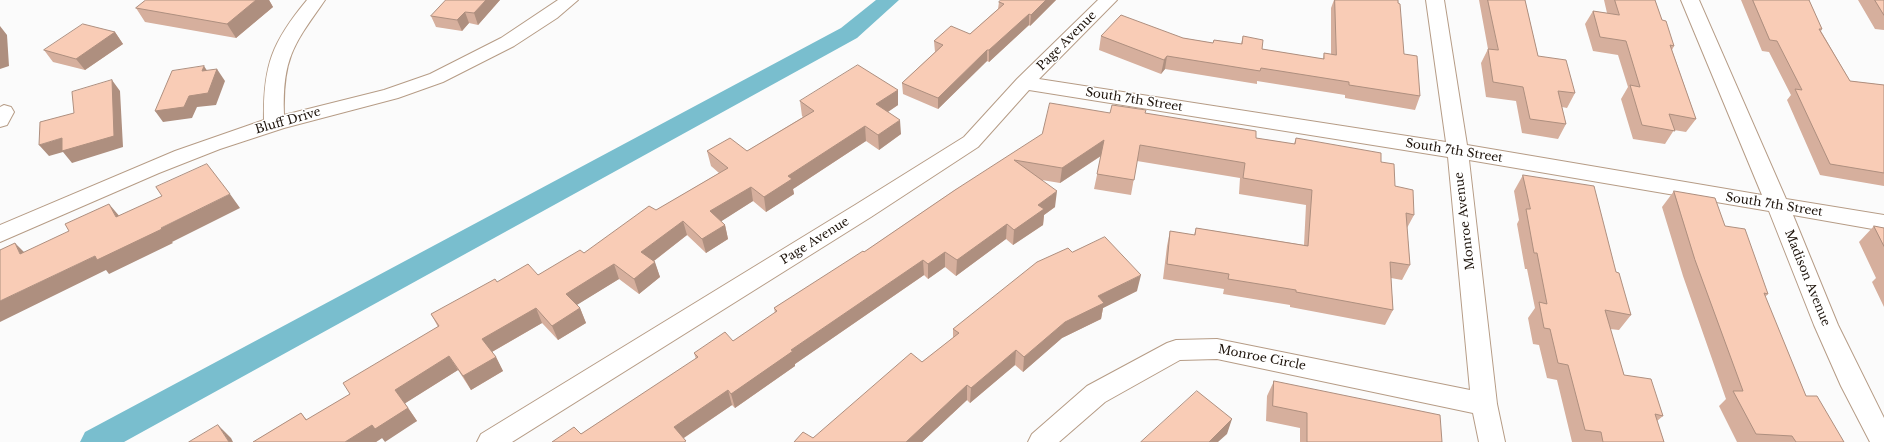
<!DOCTYPE html>
<style>
body{margin:0}
canvas{display:block;background:#fbfbfb}
</style>
<canvas width="1884" height="442"></canvas>
<script>
const ctx = document.querySelector('canvas').getContext('2d');
ctx.lineJoin = 'round';
function fillPath(path, color) { ctx.fillStyle = color; ctx.fill(path, 'evenodd'); }
function strokePath(path, color, width, dash) { ctx.strokeStyle = color; ctx.lineWidth = width; ctx.lineCap = dash ? 'butt' : 'round'; ctx.setLineDash(dash || []); ctx.stroke(path); }
function drawText(font, color, halo, rows, align = 'center') {
  ctx.font = font + ' "Libre Baskerville",serif'; ctx.lineWidth = 3; ctx.setLineDash([]); ctx.textBaseline = 'middle'; ctx.strokeStyle = halo; ctx.fillStyle = color; for (const [text, x, y, turn = 0] of rows) {
    ctx.save(); ctx.translate(x, y); ctx.rotate((+turn || 0) * Math.PI / 180); ctx.textAlign = isNaN(turn) ? turn : align; if (halo) ctx.strokeText(text, 0, 0); ctx.fillText(text, 0, 0); ctx.restore();
  }
}
const canal = new Path2D(`
 M876,0h23l-42,38 -733,404h-44l5,-10 756,-404z`);
const street = new Path2D(`
 M307,0h18c-31,44 -43,58 -41,115l100,-25 46,-16 71,-36 57,-38h20l-21,18 -43,28 -71,36 -45,16 -114,30 -64,21 -61,24 -159,69v-17l175,-74 89,-31c-1,-54 8,-78 43,-120z
 M1098,0h19l-78,79 407,63 -20,-142h18l23,145 295,50 -81,-195h18l87,199 98,16v16l-91,-16 45,110 46,93v24h-14l-29,-56 -27,-61 -45,-114 -300,-51 28,244 8,38h-26l-6,-29 -256,-54 -37,1 -75,42 -46,40h-31l4,-8 55,-48 80,-43 9,-3 41,-1 253,51 -22,-233 -419,-67 -51,57 -107,70 -359,225h-35l4,-8 374,-229 109,-68 53,-58z
 M4,105l7,2 3,5 -7,13 -7,2v-20z`);
const wall = new Path2D(`
 M146,0h123l4,7 -37,31 -91,-16 -9,-14z
 M446,0h54l-22,25 -9,-2 -7,8 -26,-4 -5,-11z
 M1001,0h55l-26,26 -1,-1 -40,37 -2,-1 -49,48 -35,-15 -1,-11 33,-31 -1,-11 36,-7 28,-25 1,-7z
 M1334,0h64l6,54 16,42 -5,14 -70,-12v-3l-88,-14v3l-92,-15 -4,5 -62,-24 2,-14 82,2 30,5 1,-3 27,4 2,-8 19,13 61,10 1,-6 7,1v-46z
 M1479,0h46l13,56 37,37 -8,15 -5,-1 4,17 -8,15 -36,-6 -6,-32 -30,-4 -5,-34 7,-14z
 M1604,0h51l7,20 12,26 -2,4 24,69 -10,13 -12,-2 -9,14 -32,-5 -12,-40 7,-12 -10,-32 -25,-4 -8,-27 8,-13 14,2z
 M1741,0h68l13,29 -1,2 29,50 34,4v101l-64,-11 -33,-75 4,-5 -22,-43 -7,-1z
 M1858,0h26v30l-9,-1z
 M115,32l8,12 -38,26 -32,-8 -9,-12z
 M898,90v15l-10,7 13,22 -22,16 -13,-9 -73,48 1,5 -28,18 -13,-11 -32,20 4,4 3,14 -22,14 -19,-18 -33,26 6,16 -21,17 -20,-15 -43,26 4,3 6,15 -28,17 -16,-17 -50,29 4,5 7,14 -32,19 -13,-20 -53,33 12,18 -35,17 -6,4h-123l48,-29 6,7 43,-26 88,-67 -7,-13 66,-32 41,-7 46,-22 135,-80 -8,-7 -4,-15h40l56,-34 -1,-1 -2,-15z
 M1110,113h35l111,25 38,6 2,-6 85,24 14,24 19,29 -7,13 3,37 -8,15 -11,-2 2,32 -8,15 -95,-18v-2l-67,-11 1,-5 -61,-10 4,-33 3,-15 24,4 2,-7 108,17 2,-40 -67,-11 1,-16 -103,-17 -6,34 -37,-6 7,-33 -41,27 -18,-3 13,27 -11,8 -1,10 -30,20 -7,-6 -50,37 -11,-9 -17,12 -4,-4 -129,89v2l-60,42 -3,-3 -48,33 -103,-4 115,-75 -2,-6 39,-12 42,-28 -1,-5 90,-56 91,-62z
 M1523,175l93,97 15,43 -12,15 -9,-1 14,46 39,41 -6,5 7,21h-92l-15,-62 -10,-2 -8,-33 -6,-1 -5,-26 7,-10 -8,-39h-2l-8,-45 2,-4 -5,-29z
 M1674,191l51,35 43,68 -3,3 41,99 38,46h-107l-18,-36 7,-7 -43,-123 -21,-69z
 M1874,226l10,2v79l-12,-25 4,-4 -17,-36z
 M1072,252l65,39 -34,17 -2,11 -39,19 -39,34 -8,-7 -45,38 -3,-3 -45,42h-128l19,-4 109,-76 31,-24v-9z
 M1274,381l168,61h-142v-14l-34,-7 1,-25z`);
const shadedWall = new Path2D(`
 M256,0h13l4,7 -37,31 -9,-14z
 M486,0h14l-22,25 -4,-12z
 M1046,0h10l-26,26 1,-11z
 M465,12l4,11 -7,8 -5,-11z
 M1029,14v11l-40,37v-12z
 M0,26l7,9 2,31 -9,3z
 M115,32l8,12 -38,26 -9,-11z
 M987,50v11l-49,48v-11z
 M1167,56l-2,13 -4,5 3,-14z
 M204,66l8,12 -10,-7z
 M217,69l8,12 -9,24 -19,2 -5,11 -29,4 -8,-11z
 M112,80l8,11 3,56 -51,16 -9,-11 -14,4 -10,-11 23,-7z
 M898,90v15l-21,14 -1,-15z
 M900,120l1,14 -22,16 -1,-15z
 M865,126l1,15 -73,48 1,5 -28,18 -2,-15 24,-21z
 M1104,140l-2,15 -42,28 2,-15z
 M751,187l2,14 -39,25 -4,-15z
 M1057,191l-2,16 -11,8 -1,10 -30,20 1,-15 24,-25z
 M230,194l10,14 -68,34 1,1 -64,31 -3,-4 -106,52v-21l95,-45 66,-28z
 M109,204l12,14 -5,-1z
 M683,221l4,14 -41,32 -5,-15z
 M1007,224l-1,15 -50,37 1,-16z
 M725,225l3,14 -22,14 -4,-14z
 M15,243l14,14 -9,-3z
 M945,252v15l-17,12v-15z
 M923,260l1,15 -129,89v2l-60,42 -4,-14 60,-44z
 M655,262l5,15 -21,17 -5,-15z
 M614,264l5,15 -47,29 -6,-14z
 M1141,275l-4,16 -34,17 -2,11 -39,19 -39,34 1,-15 41,-35 33,-26z
 M536,308l6,15 -52,30 -8,-14z
 M580,308l6,15 -28,17 -6,-14z
 M1016,350l-1,15 -45,38 1,-15z
 M449,356l9,14 -54,34 -9,-14z
 M496,357l7,14 -32,19 -8,-14z
 M967,385v15l-45,42h-16z
 M728,390l4,15 -53,36 -5,-14z
 M408,408l9,13 -32,21 -3,-4 -6,4h-31l27,-17z
 M1232,419l-5,15 -9,8h-9z
 M218,425l13,13 2,4h-4z`);
const building = new Path2D(`
 M146,0h110l-29,24 -91,-16z
 M446,0h40l-12,13 -9,-1 -8,8 -26,-4z
 M1001,0h45l-15,15 -2,-1 -40,36h-2l-49,48 -36,-15 41,-38 -9,-4 17,-15 19,8 34,-30 -5,-2z
 M1335,0h63v3l2,1 4,50 13,2 3,40 -71,-11v-3l-88,-14 -1,3 -93,-15 -3,4 -63,-24 20,-21 62,23 30,5 1,-3 28,4 1,-8 20,4 -1,9 62,10v-6l12,2z
 M1488,0h37l13,56 28,4 9,33 -17,-2 8,33 -36,-5 -7,-32 -30,-5 -5,-33 10,1z
 M1615,0h40l7,20 4,1 8,25 -4,-1 26,74 -27,-5 6,17 -33,-6 -12,-40 10,2 -14,-46 -26,-4 -7,-26 26,4z
 M1753,0h56l13,29h-3l31,52 34,4v88l-54,-9 -35,-75 7,1 -25,-49 -7,-1z
 M1875,0h9v15z
 M83,24l32,8 -39,27 -32,-9z
 M858,65l40,25 -22,14 24,16 -22,15 -13,-9 -77,50 4,3 -28,18 -13,-10 -41,24 15,14 -23,14 -19,-18 -42,31 14,10 -21,17 -20,-15 -48,30 14,14 -28,18 -16,-18 -54,31 14,18 -33,19 -14,-20 -54,34 13,18 -33,21 -3,-4 -27,17h-92l48,-29 5,7 44,-26 -7,-11 96,-57 -8,-12 64,-35 2,3 31,-18 10,11 42,-25 4,3 65,-47 7,4 72,-42 -21,-17 23,-13 17,13 67,-40 -14,-10z
 M204,66l-2,5 15,-2 -9,24 -19,3 -5,11 -29,4 17,-40z
 M112,80l2,56 -52,15v-13l-23,7 1,-23 34,-9 -2,-21z
 M1050,103l60,10 2,-8 34,5 -1,3 111,18v7l39,6 1,-6 85,15v9l13,2 1,22 18,4 1,25 -8,-2 4,52 -20,-3 3,48 -97,-18v-2l-68,-11 1,-5 -62,-10 3,-33 25,4 1,-7 112,18 4,-56 -69,-12 2,-15 -105,-18 -6,35 -37,-6 7,-34 -42,28 -48,-8 43,31 -19,14 6,4 -30,21 -7,-6 -50,36 -12,-8 -17,12 -5,-4 -132,90 2,1 -62,43 -3,-4 -54,37 12,14 -2,1h-132l22,-15 7,7 117,-77 -4,-4 31,-21 8,9 44,-30 -3,-3 89,-57 1,1 91,-62 87,-56z
 M207,164l23,30 -69,34 1,1 -65,31 -2,-4 -95,45v-51l15,-7 5,11 49,-23 -4,-7 44,-20 7,13 46,-21 -6,-9z
 M1523,175l71,11 22,86 3,1 12,42 -26,-5 19,65 27,4 12,37 -8,-2 9,28h-61l-2,-10 -16,-2 -17,-65 -10,-2 -8,-34 -6,-1 -5,-26 8,2 -10,-51h-3l-8,-44h4z
 M1674,191l41,7 10,28 20,3 23,65 -4,-1 42,103h11l27,46h-48l-4,-6 -36,-2 -23,-43h10l-48,-131z
 M1874,226l10,2v18z
 M1105,237l36,38 -43,21 6,7 -39,19 -41,35 -8,-7 -45,38 -4,-3 -61,57h-112l9,-10 10,6 98,-85 11,9 37,-29 -6,-4 84,-67 31,-14 4,4z
 M1274,381l166,34 2,27h-135v-29l-34,-7z
 M1197,391l35,28 -23,23h-68z
 M218,425l11,17h-40z`);
const streetNames = [
 ["Page Avenue",1067,41,-45],
 ["South 7th Street",1134,100,9],
 ["Bluff Drive",288,121,-16],
 ["South 7th Street",1454,151,9],
 ["South 7th Street",1774,205,9],
 ["Monroe Avenue",1465,221,-97],
 ["Page Avenue",815,241,-32],
 ["Madison Avenue",1807,278,68],
 ["Monroe Circle",1262,358,11]
];
fillPath(canal, '#79bece');
strokePath(street, '#b69c86', 2);
fillPath(street, '#fff');
fillPath(wall, '#d6af9d');
fillPath(shadedWall, '#ae8f7f');
fillPath(building, '#f9ccb6');
strokePath(building, '#ae8f7f', 1);
drawText('12px', '#1e140c', '#fff', streetNames);
</script>
